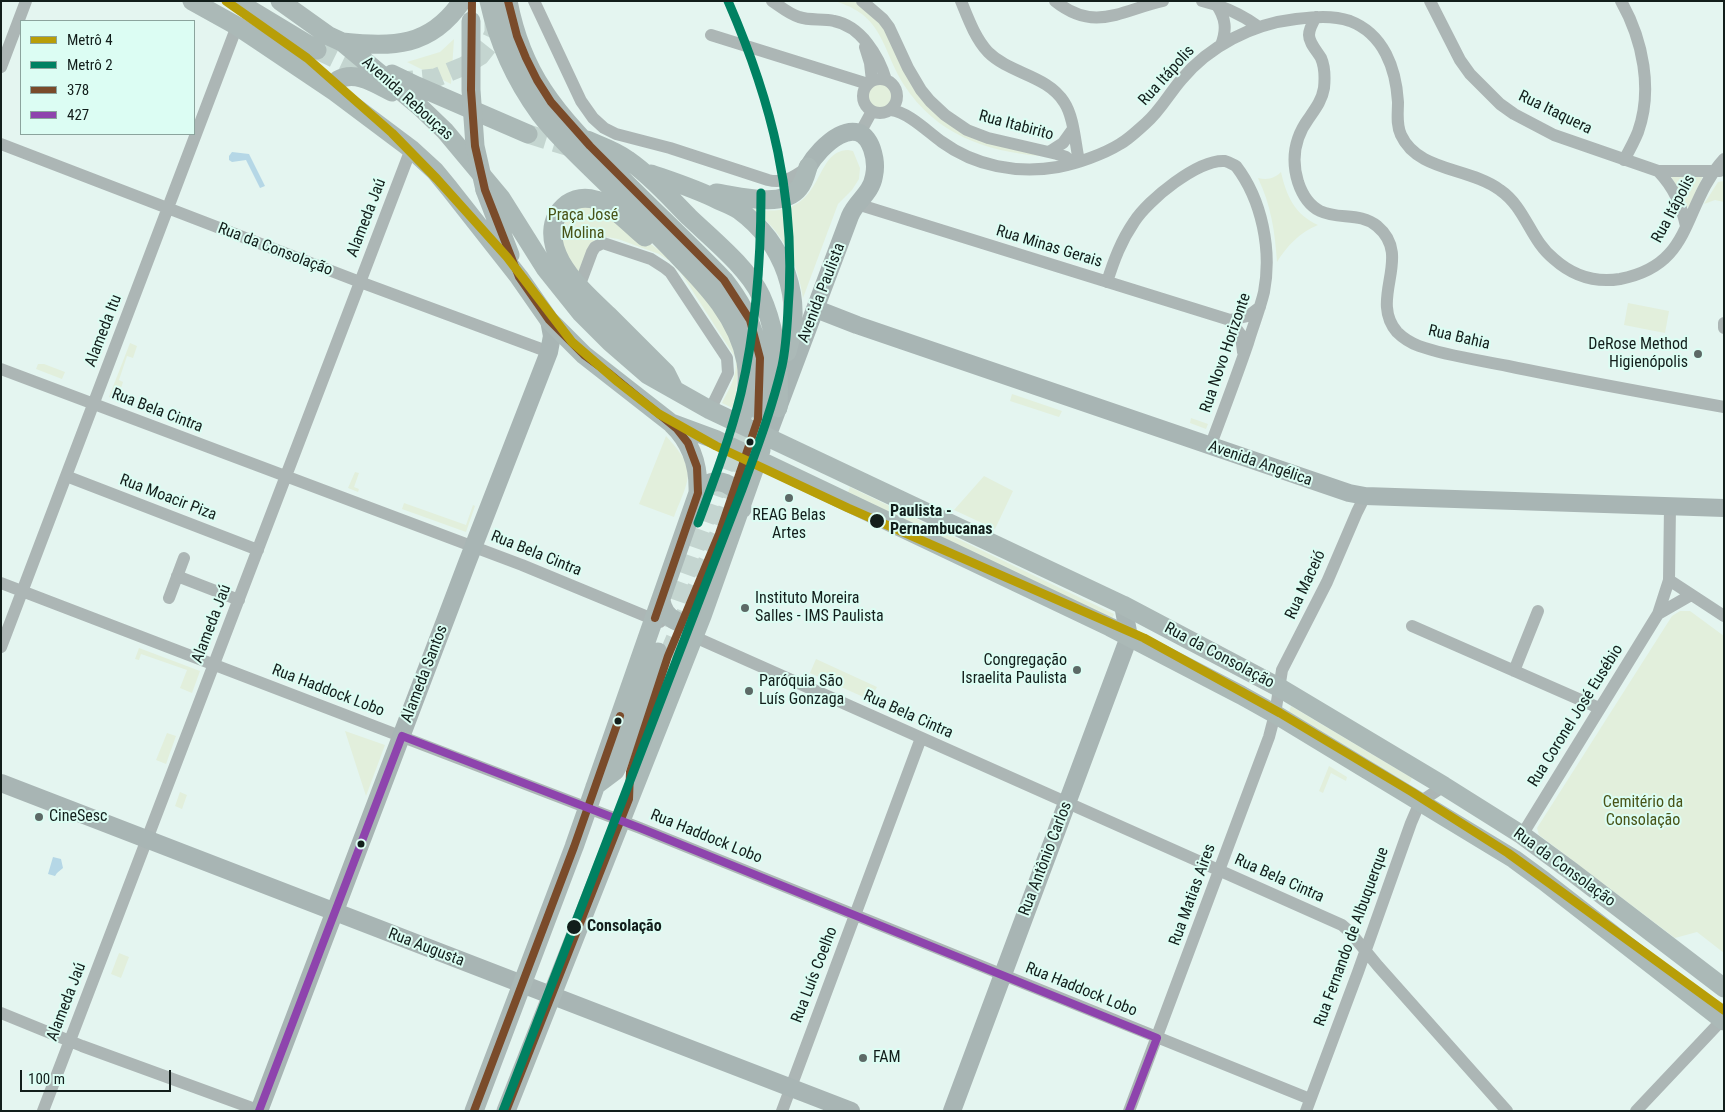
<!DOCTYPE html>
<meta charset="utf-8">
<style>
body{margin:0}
#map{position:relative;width:1725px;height:1112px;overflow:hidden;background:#e4f5f0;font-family:"Roboto Condensed",sans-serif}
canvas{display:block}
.frame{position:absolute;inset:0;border:2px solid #121e1b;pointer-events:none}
.legend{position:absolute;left:20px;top:20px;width:175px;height:115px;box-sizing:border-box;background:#dcfdf3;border:1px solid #8ba49d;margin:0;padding:6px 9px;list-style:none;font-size:15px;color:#121e1b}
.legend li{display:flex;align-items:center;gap:10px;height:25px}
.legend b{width:25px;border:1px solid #8ba49d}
.scale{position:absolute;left:20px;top:1070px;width:151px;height:22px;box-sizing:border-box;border:2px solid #121e1b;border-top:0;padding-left:6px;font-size:15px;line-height:18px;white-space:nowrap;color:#121e1b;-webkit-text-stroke:4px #dcfdf3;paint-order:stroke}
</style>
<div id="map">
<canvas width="1725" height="1112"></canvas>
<div class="frame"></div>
<ul class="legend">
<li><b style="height:6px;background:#b89e08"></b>Metrô 4</li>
<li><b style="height:6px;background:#008162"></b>Metrô 2</li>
<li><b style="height:6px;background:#7a4b2a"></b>378</li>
<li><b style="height:6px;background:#8e44ad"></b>427</li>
</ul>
<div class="scale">100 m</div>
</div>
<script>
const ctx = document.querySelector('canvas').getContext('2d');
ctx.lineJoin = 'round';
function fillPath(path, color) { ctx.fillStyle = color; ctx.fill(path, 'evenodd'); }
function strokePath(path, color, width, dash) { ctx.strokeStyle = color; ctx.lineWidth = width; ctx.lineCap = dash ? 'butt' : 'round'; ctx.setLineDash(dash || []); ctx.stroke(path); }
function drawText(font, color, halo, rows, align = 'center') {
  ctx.font = font + ' "Roboto Condensed",sans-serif'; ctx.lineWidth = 4; ctx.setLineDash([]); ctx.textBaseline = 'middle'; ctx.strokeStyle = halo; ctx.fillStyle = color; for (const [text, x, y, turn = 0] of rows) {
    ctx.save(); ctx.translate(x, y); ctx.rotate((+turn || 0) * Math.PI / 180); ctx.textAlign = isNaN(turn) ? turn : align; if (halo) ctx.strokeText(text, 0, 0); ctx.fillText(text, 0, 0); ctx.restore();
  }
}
const green = new Path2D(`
 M834,1h24l18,15 59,93 105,47c-56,-5 -104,-22 -136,-71 -23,-37 -20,-70 -70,-84z
 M454,39l-3,45 -44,-22 33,-10z
 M867 96a13 13 0 1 1 26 0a13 13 0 1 1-26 0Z
 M848,150l5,1 7,17 -1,11 -7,11 -14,14 -35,94c-5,-35 -21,-67 -50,-89 75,13 57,-58 95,-59z
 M1281,172c5,23 14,43 37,53 -18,7 -31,21 -41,37 -2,-30 -6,-57 -19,-84 9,2 16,1 23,-6z
 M1671,176h32l-15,32z
 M1724,181v21l-9,-2 -11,4 14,-22z
 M587,204c28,17 57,32 81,54l57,61 13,49 -2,25 2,3 27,18 -3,7h-2l-38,-18c7,-14 17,-29 13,-46l-54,-84 -10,-11 -12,-8 -41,-15 -12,-2 -11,3 -5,4 -12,29 -18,-29 3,-21 7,-11z
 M1628,303l41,8 -4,22 -41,-8z
 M130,343l7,3 -4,12 -6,-2 -8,24 4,2 -6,18 -8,-3z
 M38,364h6l21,8 -3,7 -26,-10z
 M1012,394l50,17 -3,6 -49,-16z
 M1191,418l17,6 -2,5 -16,-6z
 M666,436c32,35 24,40 8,81l-35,-13z
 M355,472l4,1 -5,14 5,2 -1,3 -10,-4z
 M984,476l29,15 -18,38 -41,-19z
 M850,487l264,127 -2,5 -264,-127z
 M404,503l62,22 7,-20 2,1 -9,26 -64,-23z
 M1680,611h10l34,25v317l-27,-21 -22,6 -136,-103 -2,-7 135,-212z
 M139,648l61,23 -8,22 -12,-5 7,-18 -46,-16 -2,6 -4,-1z
 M816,659l61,28 -7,13 -60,-27z
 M1291,706l121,72 -3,6 -120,-72z
 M345,731l40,14 -19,51z
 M167,733l9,3 -10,28 -10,-4z
 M1329,766l18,11 -1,4 -15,-8 -8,20 -4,-2z
 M180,792l7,3 -5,14 -7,-3z
 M119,953l10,4 -8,21 -10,-4z`);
const water = new Path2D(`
 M232,152l17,2 16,32 -5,2 -14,-28 -14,2 -3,-2v-4z
 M53,857l8,2 2,9 -6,5 -2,3 -7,-2z`);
const primaryTunnel = new Path2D(`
 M317,50l54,26 32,5 32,-3 29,-12 16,-10 8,-10 6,-13v-17
 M528,134l48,15
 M667,627l76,-213
 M668,656l51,-122 39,-115 1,-9`);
const street = new Path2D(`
 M534,1l47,100 12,17 11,10 12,6 54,14 98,32c17,4 27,-4 40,-13
 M772,1c9,6 17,13 27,16 11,4 24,1 35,4 27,5 45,35 52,59
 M862,1l21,18 6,8 19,41 13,22 9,11 15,14 22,15 21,8 69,16 9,3 7,6
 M961,1c7,17 14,37 27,51 22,22 59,23 76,50 10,15 11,41 15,59
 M1055,1c40,32 67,9 108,0
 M1202,1c22,5 39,13 57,26
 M1430,1l30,59 10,14 30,30 14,10 40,21 104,36h62
 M1621,1c22,39 32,89 17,131 -4,10 -9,19 -14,28
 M1216,4c10,14 11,26 5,41
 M1316,17c-3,5 -7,12 -7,18 0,8 8,16 12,23 4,9 4,20 3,30 -2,12 -8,20 -15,30 -14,19 -18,41 -11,64 4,12 10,23 22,29 19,9 40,1 57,15 37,31 -9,72 20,106 6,6 14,11 22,14 28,10 60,14 89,20 72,15 144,28 216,41
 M711,35l157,49
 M865,47l5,16 2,18
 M1,67l25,-66
 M863 96a17 17 0 1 1 34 0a17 17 0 1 1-34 0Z
 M891,110c17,2 37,22 51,32 33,24 75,32 116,25 18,-3 46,-13 62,-23 9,-5 18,-14 26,-21 14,-12 23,-29 35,-43 28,-34 71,-56 115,-61 18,-2 36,-4 54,2 34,13 46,48 48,81 0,12 -2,22 3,33 17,37 68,32 99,55 26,18 30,50 54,69 19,17 41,24 66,20 75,-14 61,-73 104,-120
 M860,133l12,-22
 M1,144l359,138 189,70
 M1049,152l14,-9 10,-14
 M1658,171c16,17 23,33 28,55
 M857,204l373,116 18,-4 12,-9
 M1107,282c7,-22 14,-41 27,-60 14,-22 64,-63 91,-61 4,1 7,3 11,5 26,34 36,84 28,126 -4,17 -11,34 -16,51 -12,35 -25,69 -38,104
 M579,287l13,-35 3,-5 8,-4 48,16 14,9 5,4 57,86 1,15 -18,37
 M1230,320l11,15 2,17
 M1724,323v5
 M1,369l521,196 138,57
 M66,476l192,74
 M1670,506l-1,74 -11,34 33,-19
 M177,576l62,24
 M1669,580l55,36
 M1,583l639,245 670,271
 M169,598l15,-40
 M1412,626l187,82
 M688,634l654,291 8,7 28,34 129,145
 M1,647l236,-621
 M1514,671l24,-60
 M1522,835l136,-221
 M1,1013l81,33 178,65
 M43,1111l368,-962
 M782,1111l139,-373
 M1129,1111l140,-374 6,-23 7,-44 45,-88 30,-70 8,-16
 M1306,1111l52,-139 53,-149 9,-21 24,-16
 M1636,1111l86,-91`);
const secondary = new Path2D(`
 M816,309l41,16 492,168 16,3 359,12
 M767,437l83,-221c6,-15 21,-22 24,-40 2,-9 1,-18 -2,-27 -14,-39 -52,-3 -64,18
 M1,783l850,328
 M259,1111l208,-548 82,-211 3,-16 -3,-16
 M952,1111l177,-474 -6,-32`);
const primary = new Path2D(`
 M192,1l45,25 24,16 74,50 76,57 24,22 14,17 70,89 30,43 35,35 87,68 46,17 393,187 131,68 34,19 239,145 30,22 180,140
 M236,1l81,49
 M280,1l49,35 13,6 78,65 25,24 56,67 44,70 36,45 29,29 38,33 62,35 413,195 157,83 164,98 78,49 49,36 153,117
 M489,1c9,41 27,80 51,113 17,22 38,42 58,61 26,25 51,51 77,78 30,31 63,64 71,109 3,17 0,35 -3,52
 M508,1c6,31 17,62 35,89 21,32 50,60 78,88 34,34 69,67 103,102 34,43 39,76 35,130
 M342,42c51,5 88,6 120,-41
 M392,74l25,12 111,48
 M335,92v-7l3,-5c17,-10 38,4 54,12
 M587,140c14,6 29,11 41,20 23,16 42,38 61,57 23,22 59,51 72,79 16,35 19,73 17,112
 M651,174c23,8 45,15 67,26 7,3 15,6 21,10 45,33 65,88 48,142
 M485,190l25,65
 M716,193c22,3 67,16 83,-5 5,-6 7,-14 9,-21
 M645,237c-15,-12 -30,-30 -49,-37 -10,-3 -20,-2 -29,4 -19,15 -17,38 -6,58 12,21 30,37 48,54 19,19 38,38 57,57l7,14
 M698,493c15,-22 44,-9 44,16
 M661,600c3,21 25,30 41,16
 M595,786l20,-15 3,-6 40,-113
 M474,1111l100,-264 124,-354c1,-27 -6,-50 -26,-69
 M506,1111l196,-495 59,-166`);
const primaryBridge = new Path2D(`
 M471,21v69l4,56 10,44`);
const bus1 = new Path2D(`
 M472,1l-1,89 4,56 10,44 34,87 30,43 35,35 26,19 67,55 11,14 9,24 1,26 -43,125
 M474,1111l100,-264 46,-131
 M506,1111l123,-312 1,-27 38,-116 51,-122 39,-115 2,-61 -10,-38 -26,-40 -134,-134 -39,-44 -14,-22 -11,-22 -9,-22 -9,-35`);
const bus2 = new Path2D(`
 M259,1111l143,-375 238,92 517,210 -28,73`);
const metro1 = new Path2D(`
 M226,1l81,57 85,75 45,46 70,78 65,85 46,40 41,32 57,32 132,62 296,130 136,75 132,79 96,61 216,157`);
const metro2 = new Path2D(`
 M698,523c16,-43 32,-85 43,-130 15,-65 20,-133 20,-200
 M503,1111l238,-619c15,-41 31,-83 41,-126 4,-18 5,-38 6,-56 9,-110 -16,-208 -60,-309`);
const markers = [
 [1698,354,5,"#5c6966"],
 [750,442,4.5,"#121e1b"],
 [789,498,5,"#5c6966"],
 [877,521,8,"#121e1b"],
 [745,608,5,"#5c6966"],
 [1077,670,5,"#5c6966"],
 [749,691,5,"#5c6966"],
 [618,721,4.5,"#121e1b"],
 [39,817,5,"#5c6966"],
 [361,844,4.5,"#121e1b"],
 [574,927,8,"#121e1b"],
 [863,1058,5,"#5c6966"]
];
const streetNames = [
 ["Rua Itápolis",1167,76,-48],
 ["Avenida Rebouças",407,99,42],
 ["Rua Itaquera",1555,113,26],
 ["Rua Itabirito",1016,126,15],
 ["Rua Itápolis",1674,209,-62],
 ["Alameda Jaú",367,218,-69],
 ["Rua Minas Gerais",1049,247,17],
 ["Rua da Consolação",275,250,21],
 ["Avenida Paulista",822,293,-69],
 ["Alameda Itu",104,331,-69],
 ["Rua Bahia",1459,338,13],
 ["Rua Novo Horizonte",1226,353,-71],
 ["Rua Bela Cintra",157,411,21],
 ["Avenida Angélica",1260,464,19],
 ["Rua Moacir Piza",168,498,21],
 ["Rua Bela Cintra",536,554,22],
 ["Rua Maceió",1306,585,-65],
 ["Alameda Jaú",212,624,-69],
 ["Rua da Consolação",1219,656,28],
 ["Alameda Santos",425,674,-69],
 ["Rua Haddock Lobo",328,691,21],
 ["Rua Bela Cintra",908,715,24],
 ["Rua Coronel José Eusébio",1576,716,-58],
 ["Rua Haddock Lobo",706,837,22],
 ["Rua Antônio Carlos",1046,859,-69],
 ["Rua da Consolação",1564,868,36],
 ["Rua Bela Cintra",1279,879,24],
 ["Rua Matias Aires",1193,895,-70],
 ["Rua Fernando de Albuquerque",1352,937,-70],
 ["Rua Augusta",426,948,21],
 ["Rua Luís Coelho",815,975,-69],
 ["Rua Haddock Lobo",1081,990,22],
 ["Alameda Jaú",67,1002,-69]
];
const parkNames = [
 ["Praça José",583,216],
 ["Molina",583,234],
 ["Cemitério da",1643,803],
 ["Consolação",1643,821]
];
const poiNames = [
 ["DeRose Method",1688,345,"right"],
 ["Higienópolis",1688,363,"right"],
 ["REAG Belas",789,516,"center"],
 ["Artes",789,534,"center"],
 ["Instituto Moreira",755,599],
 ["Salles - IMS Paulista",755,617],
 ["Congregação",1067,661,"right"],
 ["Israelita Paulista",1067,679,"right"],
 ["Paróquia São",759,682],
 ["Luís Gonzaga",759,700],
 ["CineSesc",49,817],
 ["FAM",873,1058]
];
const stopNames = [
 ["Paulista -",890,512],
 ["Pernambucanas",890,530],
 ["Consolação",587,927]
];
fillPath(green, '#e2efdc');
fillPath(water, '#b5d7e6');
strokePath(primaryTunnel, '#c4d5d0', 19, [19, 9]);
strokePath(street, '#acb6b5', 12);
strokePath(secondary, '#a8b5b4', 18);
strokePath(primary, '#abb9b7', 19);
strokePath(primaryBridge, '#abb9b7', 19);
strokePath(bus1, '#7a4b2a', 8);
strokePath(bus2, '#8e44ad', 8);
strokePath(metro1, '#b89e08', 9);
strokePath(metro2, '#008162', 9);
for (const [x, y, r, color] of markers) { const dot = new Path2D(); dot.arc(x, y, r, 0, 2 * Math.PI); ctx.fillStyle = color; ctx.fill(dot); strokePath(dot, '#dcfdf3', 2); }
drawText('16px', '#121e1b', '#dcfdf3', streetNames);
drawText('16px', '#485317', '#dcfdf3', parkNames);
drawText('16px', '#121e1b', '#dcfdf3', poiNames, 'left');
drawText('bold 16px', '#121e1b', '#dcfdf3', stopNames, 'left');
</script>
